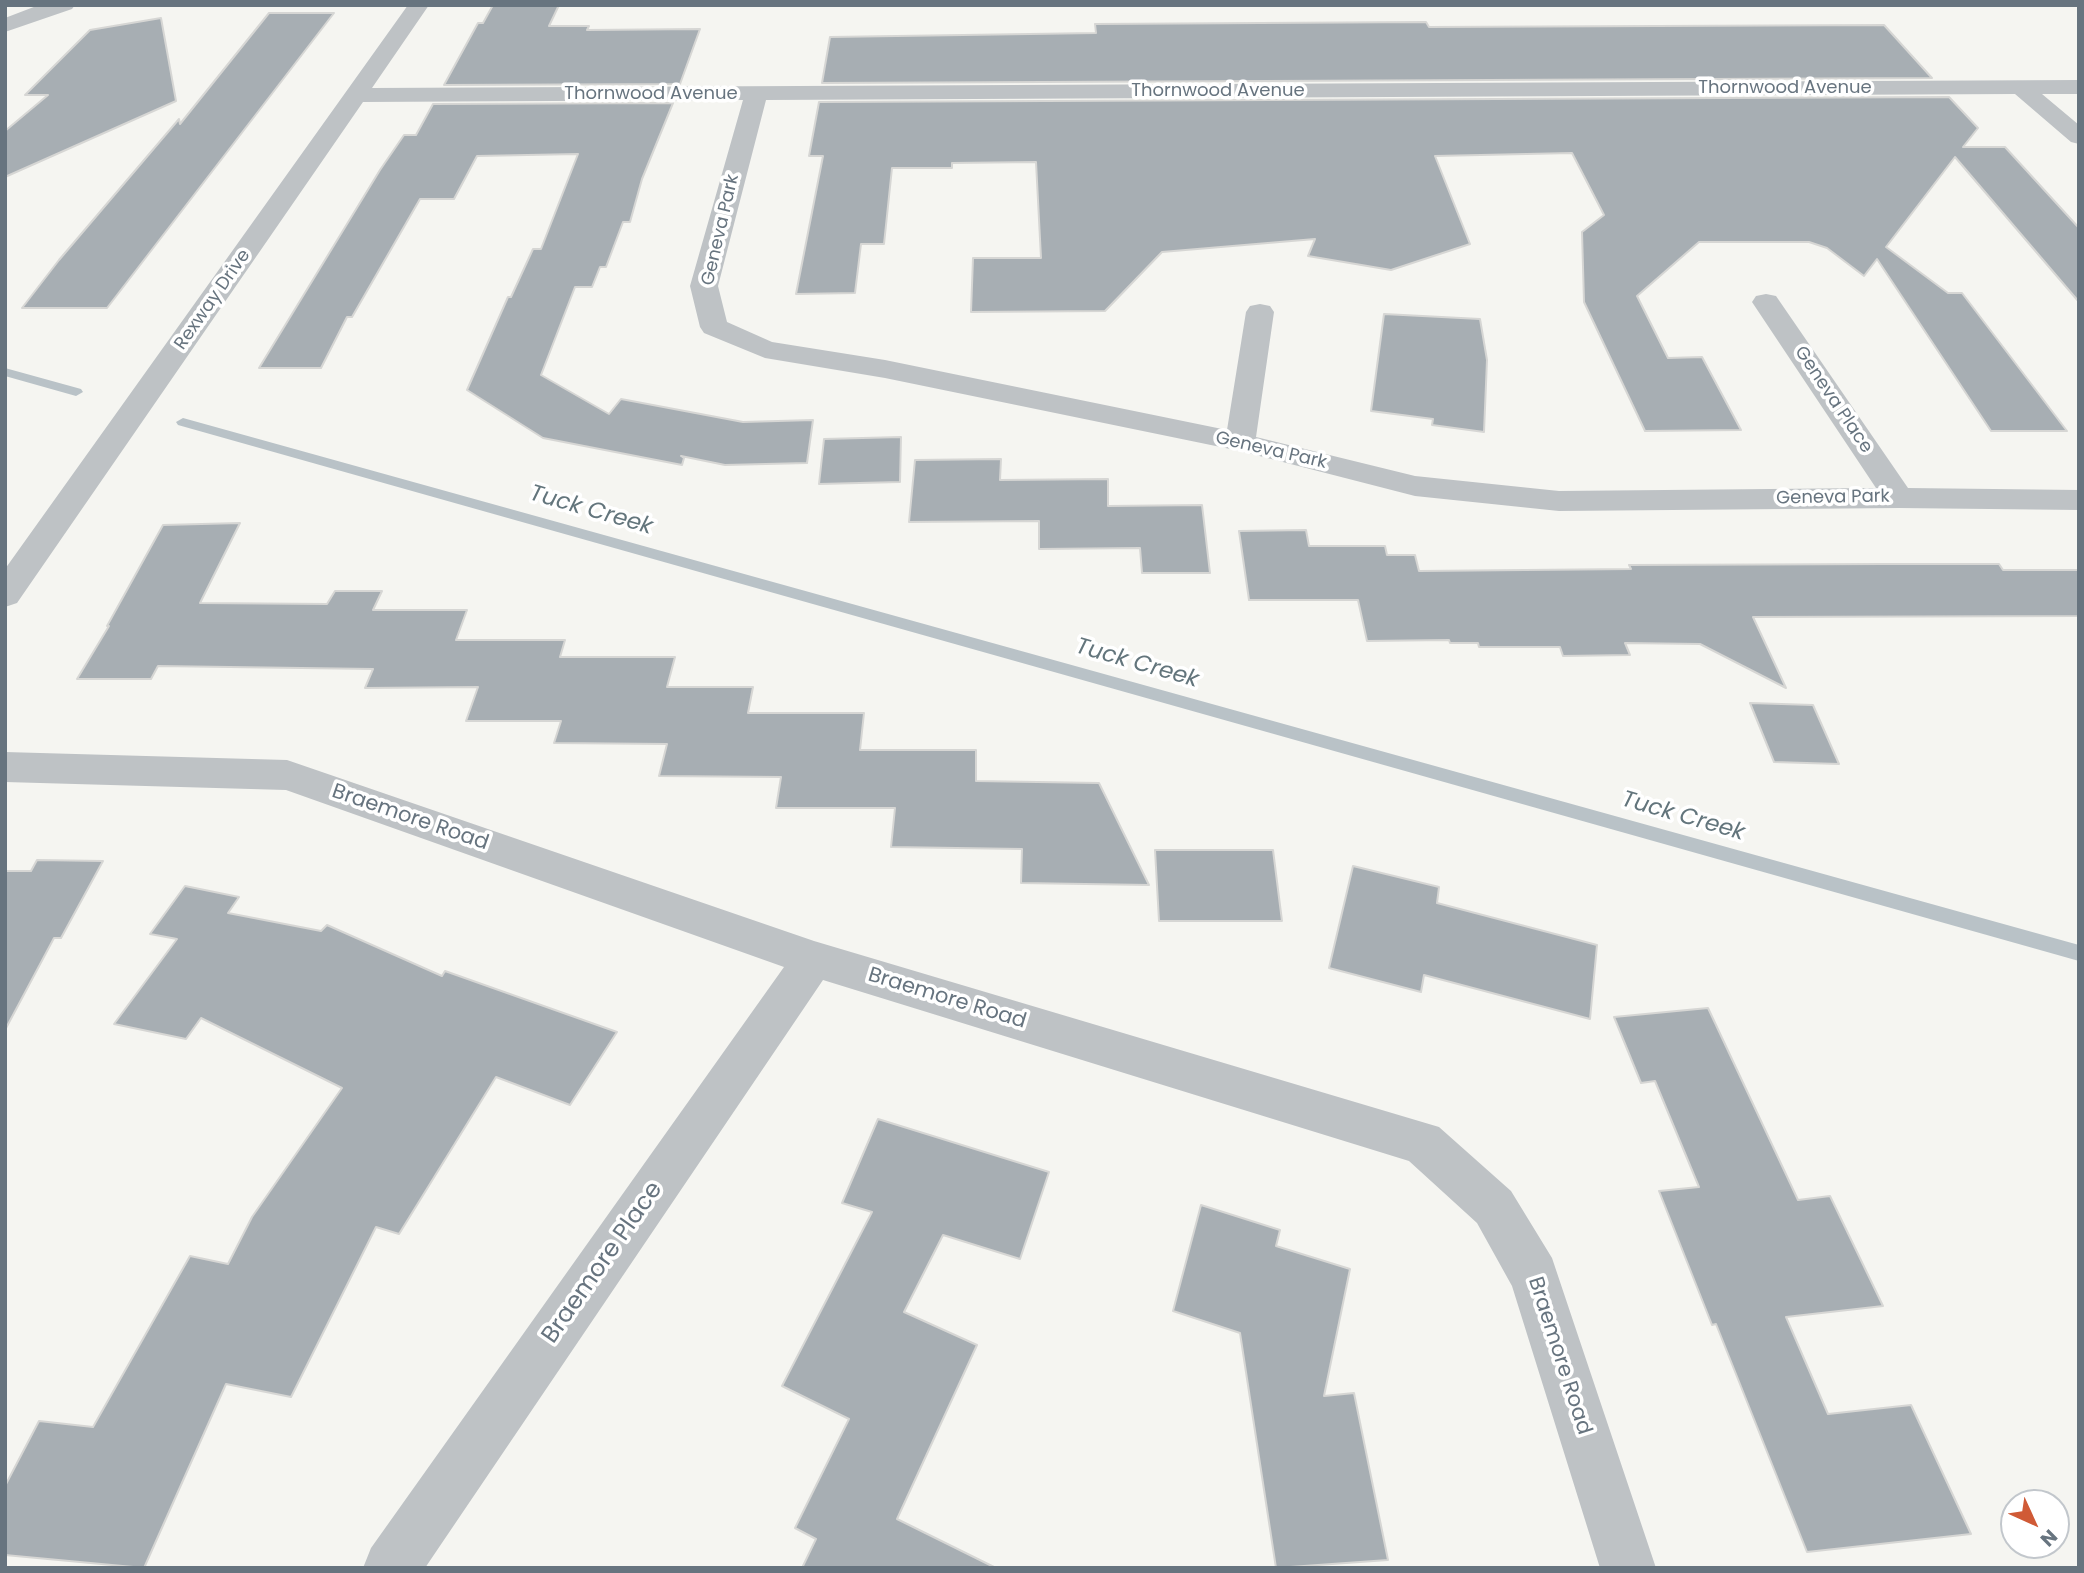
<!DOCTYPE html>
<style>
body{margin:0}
#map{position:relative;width:2084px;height:1573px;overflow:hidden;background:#f5f5f1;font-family:Poppins,sans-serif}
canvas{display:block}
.frame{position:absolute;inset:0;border:7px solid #67747f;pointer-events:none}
.north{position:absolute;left:2000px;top:1489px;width:70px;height:70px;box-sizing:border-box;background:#fff;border:2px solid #c2c7cc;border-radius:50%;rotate:135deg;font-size:19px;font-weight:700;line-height:28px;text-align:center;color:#67747f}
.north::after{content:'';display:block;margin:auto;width:24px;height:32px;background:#d05a36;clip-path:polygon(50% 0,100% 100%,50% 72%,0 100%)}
</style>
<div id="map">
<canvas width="2084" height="1573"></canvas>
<div class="frame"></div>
<div class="north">N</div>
</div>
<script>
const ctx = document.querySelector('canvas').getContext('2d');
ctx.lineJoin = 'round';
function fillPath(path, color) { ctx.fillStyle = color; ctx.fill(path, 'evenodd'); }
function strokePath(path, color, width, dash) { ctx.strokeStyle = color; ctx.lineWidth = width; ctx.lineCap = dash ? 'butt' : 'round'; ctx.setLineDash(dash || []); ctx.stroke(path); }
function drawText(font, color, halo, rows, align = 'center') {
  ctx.font = font + ' Poppins,sans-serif'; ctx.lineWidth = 7; ctx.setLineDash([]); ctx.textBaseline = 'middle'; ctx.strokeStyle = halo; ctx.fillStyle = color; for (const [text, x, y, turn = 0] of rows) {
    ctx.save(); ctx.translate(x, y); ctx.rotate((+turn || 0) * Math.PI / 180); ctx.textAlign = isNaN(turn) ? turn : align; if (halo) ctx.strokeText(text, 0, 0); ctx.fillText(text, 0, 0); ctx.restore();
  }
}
const stream = new Path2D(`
 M5,368l76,21 2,3 -7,4 -71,-20z
 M183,418l1896,527v16l-1901,-536 -2,-3z`);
const building = new Path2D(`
 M493,5h66l-10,21h40l-2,4 113,-1 -20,55 -236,1 34,-62h5z
 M269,13h65l-227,295h-85l37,-48 120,-141 1,5z
 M161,18l15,83 -171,76v-46l43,-36h-23l65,-65z
 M1426,22l3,5 455,-2 48,53 -1110,5 8,-46 266,-4 -1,-9z
 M1949,97l29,31 -15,19h42l74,81v74l-124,-145 -69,90 62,46h14l105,138h-76l-114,-172 -13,17 -37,-28 -18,-6h-110l-62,54 31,62 34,-1 39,73 -96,1 -61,-129 -2,-70 22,-17 -32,-62 -137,3 35,88 -79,26 -83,-14 7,-17 -153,13 -57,59 -134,1 2,-54h68l-5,-96 -84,1v5h-60l-8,76h-23l-6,49 -59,1 27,-138h-14l10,-54z
 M673,103l-31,76 -12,43h-7l-17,45h-6l-8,20h-17l-34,88 68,39 12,-15 122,23 70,-2 -6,43 -82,2 -44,-9 3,2 -2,7 -139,-27 -76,-48 41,-93h3l22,-48h8l37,-95 -101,2 -23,43h-34l-68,118h-5l-26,51h-62l121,-198 24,-35h12l17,-31z
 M1384,314l96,5 7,41 -3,72 -52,-7 1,-6 -62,-8z
 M901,437l-1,45 -81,2 5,-45z
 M1001,459l-1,21 108,-1v27l94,-1 8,68h-68l-2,-25 -101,1v-28l-130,1 6,-62z
 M240,523l-40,80 127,1 8,-13h47l-9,19h94l-11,30h109l-5,17h115l-8,30h86l-5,26h116l-4,37h116v31l123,2 50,102 -128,-2 1,-34 -131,-2 4,-39h-119l5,-31 -122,-1 8,-32 -113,-1 7,-22h-95l12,-34 -113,1 8,-19 -215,-3 -7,13h-74l32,-53h-2l56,-101z
 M1306,530l3,16h76l2,9h28l4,16 212,-2 -2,-4 254,-1h116l4,6h76v46l-326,1 33,71 -86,-44 -75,-1 5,12 -67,1 -3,-9h-81l-1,-4h-28l-1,-3 -82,1 -9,-41h-109l-10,-69z
 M1750,703l63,2 26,59 -65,-2z
 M1155,850h118l9,71h-123z
 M37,860l66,1 -42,77h-7l-49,92v-159h26z
 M1353,866l86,21 -2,16 160,42 -7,74 -166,-44 -3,17 -92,-24z
 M185,886l54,11 -11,16 93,18 6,-6 115,51 3,-5 172,61 -47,73 -74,-28 -97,157 -23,-7 -85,170 -65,-13 -82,184 -139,-13v-69l34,-65 54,6 97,-171 38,8 24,-47 90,-129 -141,-70 -15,21 -72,-15 63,-85 -27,-5z
 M1708,1008l90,192 32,-4 53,110 -97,11 42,97 83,-9 60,129 -164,18 -91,-228 -4,1 -53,-134 40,-4 -44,-106 -14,2 -27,-66z
 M878,1119l171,53 -29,87 -77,-24 -39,77 73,33 -80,174 99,49h-194l14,-29 -21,-11 54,-109 -67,-33 90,-174 -30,-9z
 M1201,1205l79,25 -4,16 74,23 -26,127 30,-3 34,167 -112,8 -36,-235 -67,-22z`);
const minor = new Path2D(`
 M39,5h36l-3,4 -67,23v-14z
 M408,5h21l-57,83 1707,-8v14h-37l37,31v19l-8,-2 -56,-48 -1249,6 -48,186 9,36 45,20 113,18 342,70 19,-118 4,-6 10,-2 10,2 4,6 -18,125 159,39 144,15 317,-3 -124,-186 4,-6 10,-2 10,2 132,192 171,2v20l-180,-2 -340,3 -144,-15 -175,-45 -355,-73 -120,-20 -61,-25 -4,-6 -10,-41 53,-186 -380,2 -346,501 -12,4v-38z
 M5,752l282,8 527,181 625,186 72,64 41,67 104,310h-56l-88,-282 -35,-63 -68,-62 -586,-181 -398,588h-62l8,-20 413,-581 -498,-177 -281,-8z`);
const farStreetnames = [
 ["Thornwood Avenue",1785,88],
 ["Thornwood Avenue",1218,91],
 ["Thornwood Avenue",651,94],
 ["Geneva Park",721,230,-77],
 ["Rexway Drive",213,300,-55],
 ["Geneva Place",1833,400,56],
 ["Geneva Park",1271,451,13],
 ["Geneva Park",1833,498,-1]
];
const streetNames = [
 ["Braemore Road",410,818,19],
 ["Braemore Road",947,999,17],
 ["Braemore Road",1559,1356,72]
];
const waterNames = [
 ["Tuck Creek",591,511,16],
 ["Tuck Creek",1137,664,16],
 ["Tuck Creek",1683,817,16]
];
const nearStreetnames = [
 ["Braemore Place",603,1263,-55]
];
fillPath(stream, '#b9c2c7');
fillPath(building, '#a7aeb3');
strokePath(building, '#d6d6d4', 2);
fillPath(minor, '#bec2c5');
drawText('18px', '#67747f', '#fff', farStreetnames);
drawText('21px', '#67747f', '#fff', streetNames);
drawText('italic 23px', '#63757c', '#fff', waterNames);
drawText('24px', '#67747f', '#fff', nearStreetnames);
</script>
